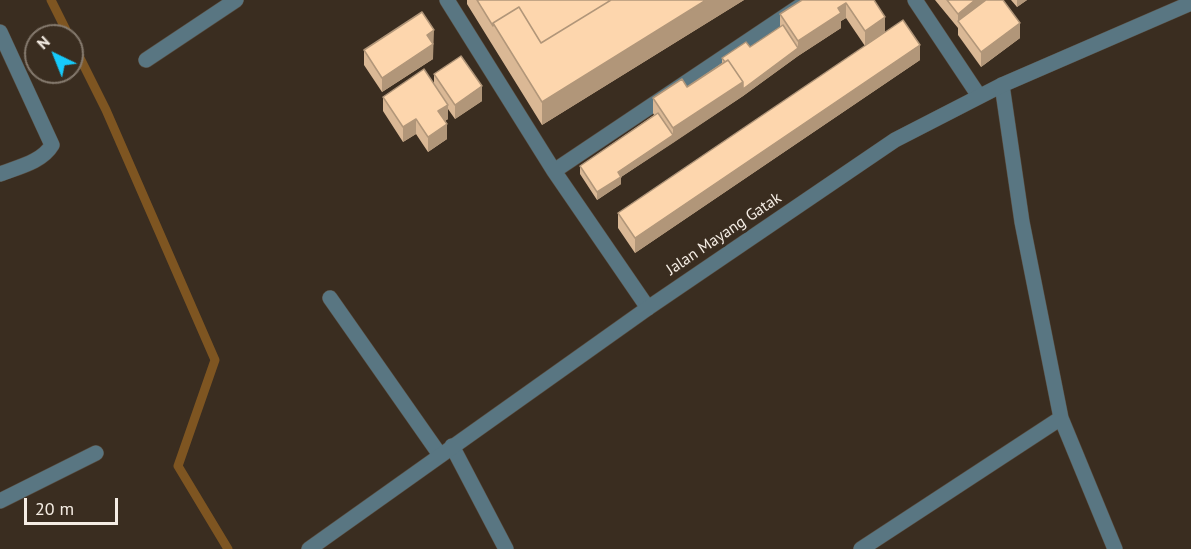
<!DOCTYPE html>
<style>
body{margin:0}
#map{position:relative;width:1191px;height:549px;overflow:hidden;background:#3a2d20;font-family:"PT Sans",sans-serif}
canvas{display:block}
.north{position:absolute;left:24px;top:24px;width:60px;height:60px;box-sizing:border-box;background:#3a2d20;border:2px solid #857a6e;border-radius:50%;rotate:317deg;font-size:16px;font-weight:700;line-height:24px;text-align:center;color:#f5ede4}
.north::after{content:'';display:block;margin:auto;width:21px;height:27px;background:#16cafb;clip-path:polygon(50% 0,100% 100%,50% 72%,0 100%)}
.scale{position:absolute;left:24px;top:498px;width:94px;height:27px;box-sizing:border-box;border:3px solid #f5ede4;border-top:0;padding-left:8px;font-size:18px;line-height:21px;white-space:nowrap;color:#f5ede4;-webkit-text-stroke:4px #3a2d20;paint-order:stroke}
</style>
<div id="map">
<canvas width="1191" height="549"></canvas>
<div class="north">N</div>
<div class="scale">20 m</div>
</div>
<script>
const ctx = document.querySelector('canvas').getContext('2d');
ctx.lineJoin = 'round';
function strokePath(path, color, width, dash) { ctx.strokeStyle = color; ctx.lineWidth = width; ctx.lineCap = dash ? 'butt' : 'round'; ctx.setLineDash(dash || []); ctx.stroke(path); }
function fillPath(path, color) { ctx.fillStyle = color; ctx.fill(path, 'evenodd'); }
function drawText(font, color, halo, rows, align = 'center') {
  ctx.font = font + ' "PT Sans",sans-serif'; ctx.lineWidth = 6; ctx.setLineDash([]); ctx.textBaseline = 'middle'; ctx.strokeStyle = halo; ctx.fillStyle = color; for (const [text, x, y, turn = 0] of rows) {
    ctx.save(); ctx.translate(x, y); ctx.rotate((+turn || 0) * Math.PI / 180); ctx.textAlign = isNaN(turn) ? turn : align; if (halo) ctx.strokeText(text, 0, 0); ctx.fillText(text, 0, 0); ctx.restore();
  }
}
const stream = new Path2D(`
 M51,0l18,36
 M72,42l34,68 109,250 -37,106 50,83`);
const minor = new Path2D(`
 M447,0l107,171 94,137
 M915,0l64,96
 M0,32l52,113c-10,17 -34,22 -52,29
 M146,60l90,-60
 M1002,85l20,137 39,196 54,131
 M554,171l255,-171
 M330,298l110,157
 M452,446l54,103
 M0,501l96,-48
 M861,549l200,-131`);
const tertiary = new Path2D(`
 M309,549l339,-241 247,-168 107,-55 189,-82`);
const wall = new Path2D(`
 M467,0h277l-202,125 -75,-121z
 M802,0h72l11,32 35,28 -285,193 -17,-25v-15l247,-167 -19,-28 -5,3v7l-43,28 -55,40 -122,81v7l-24,16 -17,-26v-8l74,-51 -1,-2v-15l34,-11 35,-24v-5l28,-11 30,-20v-13z
 M935,0h68l17,38 -39,29 -23,-32v-7z
 M1011,0h16l-10,7z
 M433,45v14l-51,33 -18,-27v-15z
 M434,74l48,27 -27,18 -7,-10v10l-3,2 2,18 -19,13 -12,-18 -13,8 -20,-31v-14l51,-12z`);
const shadedWall = new Path2D(`
 M706,0h38l-202,125v-23z
 M975,0h18l-35,21v7v-14z
 M1017,0h10l-10,7z
 M846,3v15l-5,3v7l-43,28 -55,40 -70,47v-15l70,-46 55,-34v-7l40,-33z
 M885,17v15l-20,14v-15z
 M1020,23v15l-39,29v-15z
 M434,30l-1,29 -51,33v-14l45,-43z
 M920,45v15l-285,193v-15z
 M482,86v15l-27,18v-14z
 M448,105v14l-10,6v-14z
 M416,119v15l-13,8v-15z
 M447,124v15l-19,13v-15z
 M673,135v8l-52,34v7l-24,16v-8l21,-20z`);
const building = new Path2D(`
 M477,0h134l-70,43 -22,-36 -26,16v3z
 M611,0h95l-164,102 -49,-79 26,-16 22,36z
 M802,0h72l11,17 -20,14 -19,-28 -8,5 3,5 -43,28 -18,-27z
 M947,0h28l-17,14z
 M986,0h17l17,23 -39,29 -23,-31z
 M422,12l12,18 -7,5 6,9 -51,34 -18,-28z
 M903,20l17,25 -285,193 -17,-25z
 M783,25l15,23 -55,41v-7l-15,-22 -3,2 -3,-4 24,-16 4,5z
 M461,56l21,30 -27,19 -21,-31z
 M728,60l15,22 -70,46 -20,-30 29,-19 5,8z
 M424,69l24,36 -10,6 9,13 -19,13 -12,-18 -13,8 -20,-30z
 M658,113l15,22 -55,37 3,5 -24,15 -17,-26z`);
const streetNames = [
 ["Jalan Mayang Gatak",724,234,-34]
];
strokePath(stream, '#7e5521', 9);
strokePath(minor, '#584c3f', 16);
strokePath(tertiary, '#584c3f', 16);
strokePath(minor, '#597682', 15);
strokePath(tertiary, '#597682', 15);
fillPath(wall, '#dab895');
fillPath(shadedWall, '#b19679');
fillPath(building, '#fdd6ad');
strokePath(building, '#b19679', 1.5);
drawText('16px', '#f5ede4', '#3a2d20', streetNames);
</script>
